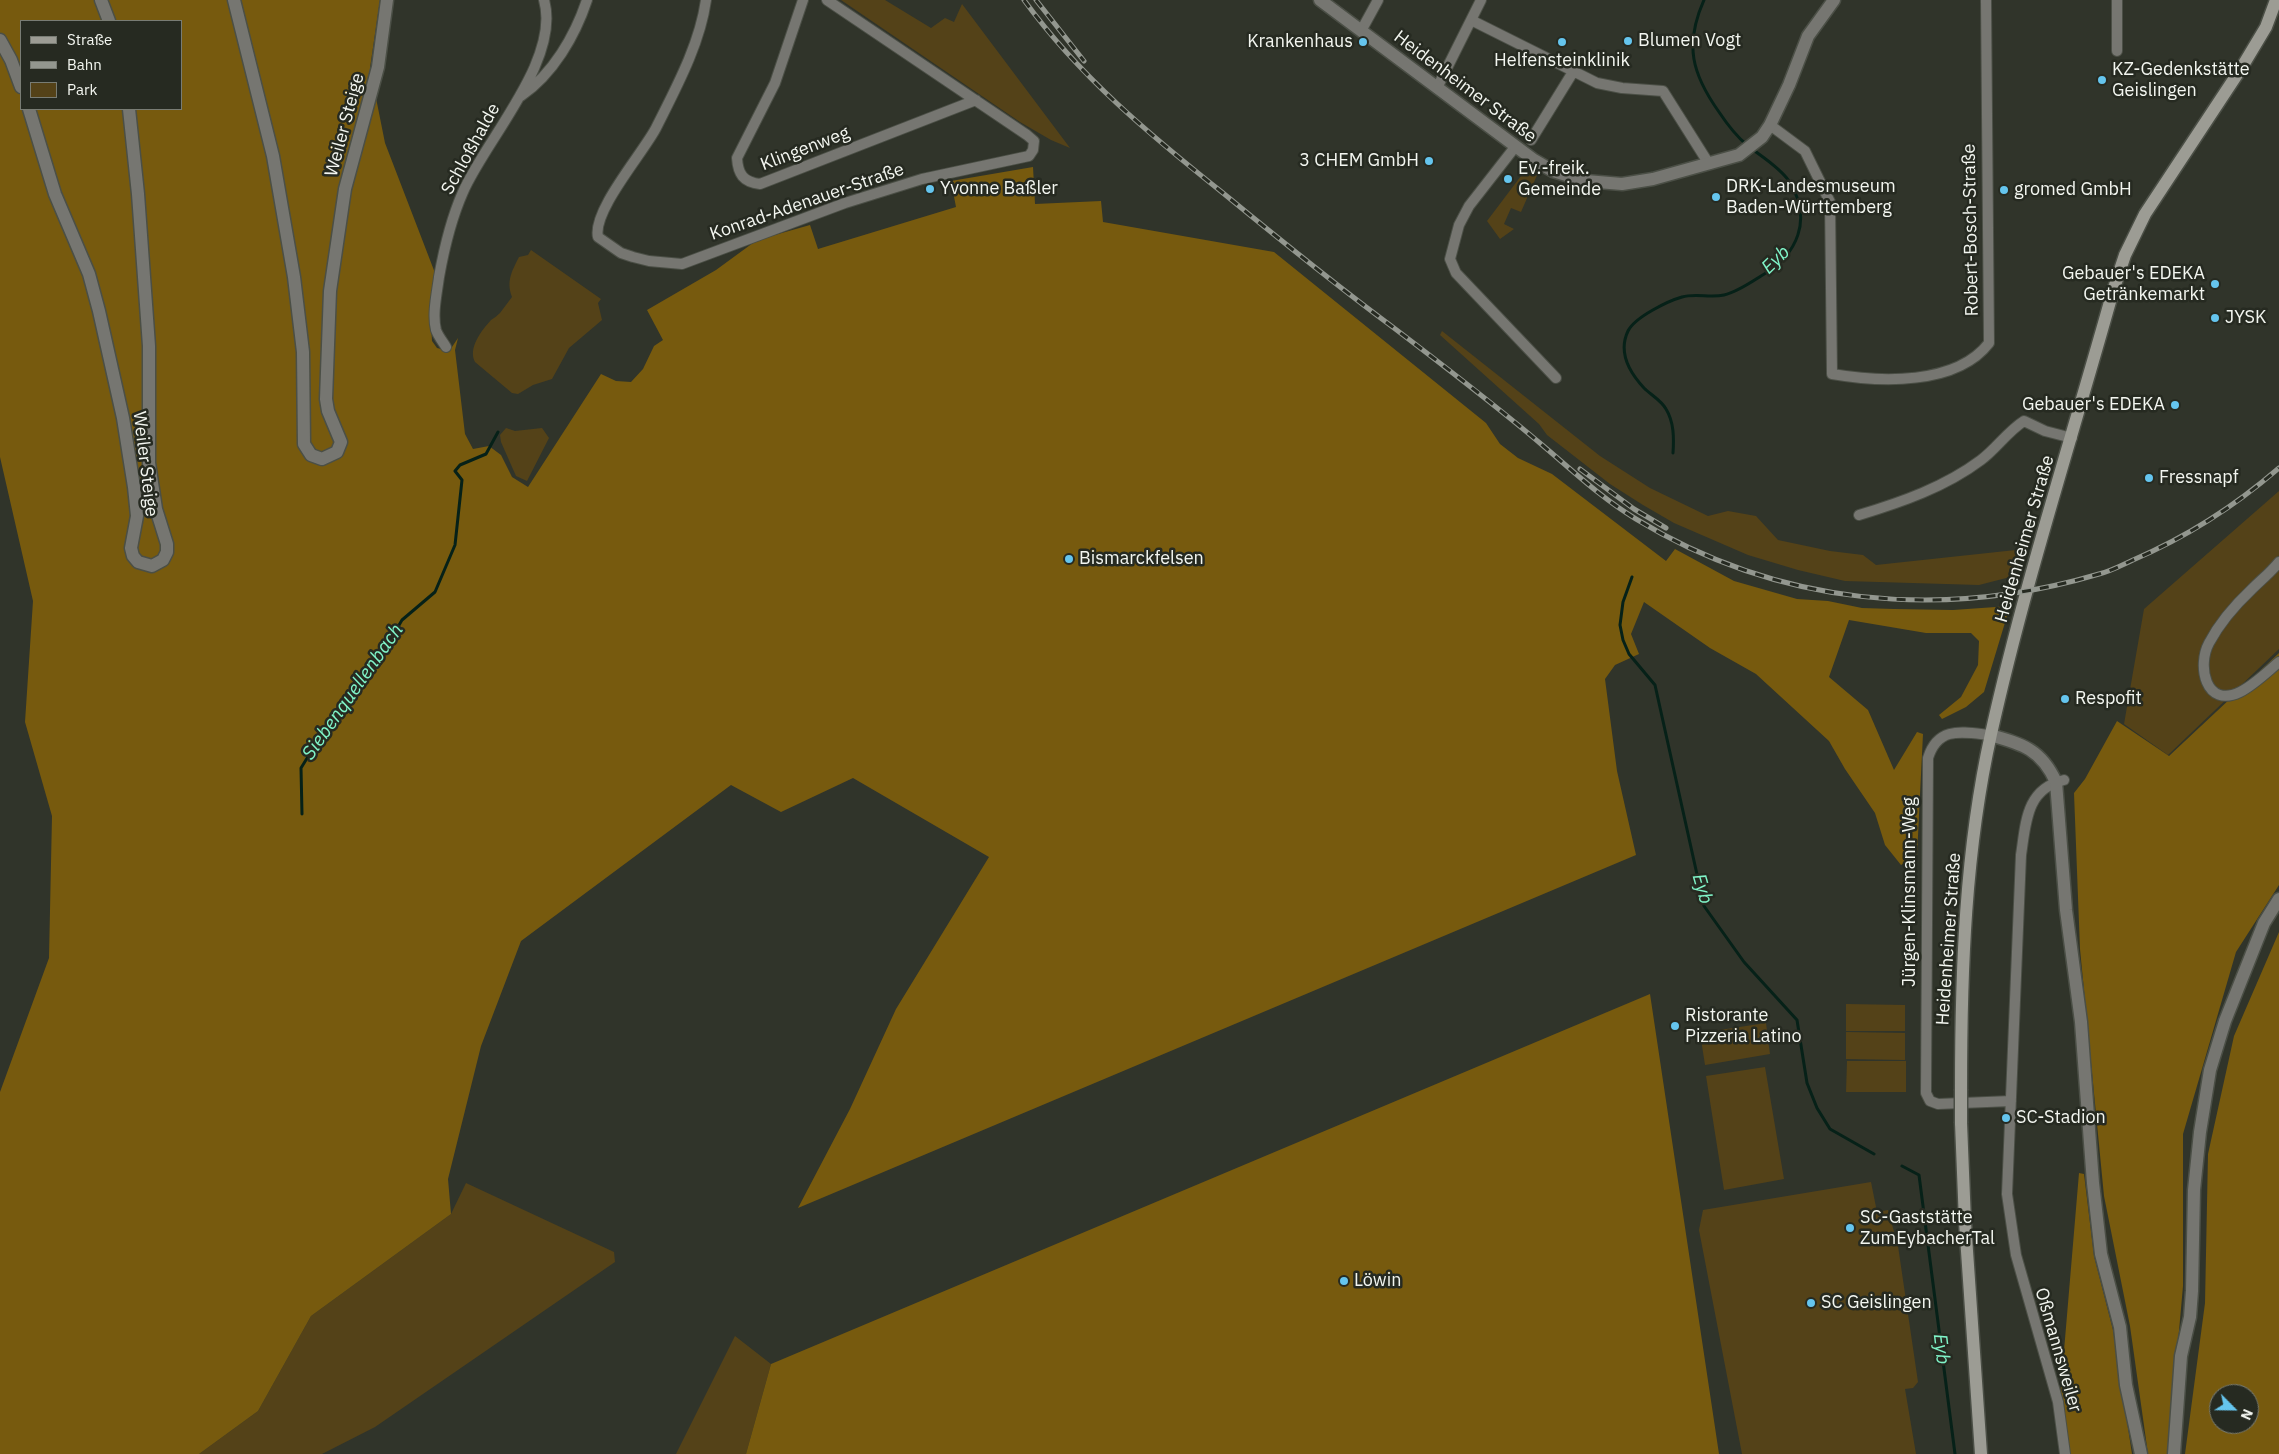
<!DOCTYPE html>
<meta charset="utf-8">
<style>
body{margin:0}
#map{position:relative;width:2279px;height:1454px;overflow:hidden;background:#30342a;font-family:"IBM Plex Sans",sans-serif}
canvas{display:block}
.legend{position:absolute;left:20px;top:20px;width:162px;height:90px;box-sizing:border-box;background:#262a21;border:1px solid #787c74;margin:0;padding:6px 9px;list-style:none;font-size:15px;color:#f3f6f0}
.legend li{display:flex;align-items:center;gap:10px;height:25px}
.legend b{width:25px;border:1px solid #787c74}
.north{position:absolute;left:2209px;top:1384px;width:50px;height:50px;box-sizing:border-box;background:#262a21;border:1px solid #787c74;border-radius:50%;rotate:113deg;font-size:14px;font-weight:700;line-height:20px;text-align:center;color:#f3f6f0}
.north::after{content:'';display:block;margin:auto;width:18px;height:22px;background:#65c5ee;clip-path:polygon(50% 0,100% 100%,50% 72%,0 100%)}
</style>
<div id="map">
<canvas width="2279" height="1454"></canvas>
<ul class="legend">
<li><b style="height:6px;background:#9c9c94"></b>Straße</li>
<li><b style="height:6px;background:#93978f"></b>Bahn</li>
<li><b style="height:14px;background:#544218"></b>Park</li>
</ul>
<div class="north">N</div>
</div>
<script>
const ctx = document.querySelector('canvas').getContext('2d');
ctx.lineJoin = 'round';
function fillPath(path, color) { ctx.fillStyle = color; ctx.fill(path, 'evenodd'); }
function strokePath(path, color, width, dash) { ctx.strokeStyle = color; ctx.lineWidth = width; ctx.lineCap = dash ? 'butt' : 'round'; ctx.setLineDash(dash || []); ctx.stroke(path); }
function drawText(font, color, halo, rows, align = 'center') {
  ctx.font = font + ' "IBM Plex Sans",sans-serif'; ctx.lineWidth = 5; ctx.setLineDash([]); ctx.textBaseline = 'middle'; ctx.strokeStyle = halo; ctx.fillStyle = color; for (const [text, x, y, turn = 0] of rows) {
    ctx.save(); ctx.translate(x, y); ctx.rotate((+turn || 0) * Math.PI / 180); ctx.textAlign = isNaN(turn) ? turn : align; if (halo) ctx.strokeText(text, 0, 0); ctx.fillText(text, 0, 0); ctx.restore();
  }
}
const green = new Path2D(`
 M841,0h44l46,28 14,-10 9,4 8,-18 108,144 -19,-8 -31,-18z
 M1531,169l7,4 -17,39 -10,-4 -7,16 10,5 -14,10 -13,-18 37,-49z
 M531,250l70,49 -3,4 4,17 -33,28 -17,31 -19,6 -15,9 -6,-1 -37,-31c-7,-14 6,-31 16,-42 3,-2 6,-4 9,-7 4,-5 8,-11 12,-16 -6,-16 0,-26 7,-40l9,-2z
 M1442,331l158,125 50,32 58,28 20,-5 28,5 22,24 52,11 33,4 13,10 149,-16 -7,26 -39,10 -134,-4 -47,-11 -50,-15 -74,-32 -31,-18 -33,-21 -63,-49 -8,-11 -99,-89z
 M506,428l9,3 27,-3 7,10 -22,43 -11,-5 -15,-34 -1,-7z
 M2279,491v158l-111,106 -44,-31 20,-115z
 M1846,1004l59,1v26h-59z
 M1766,1023l4,31 -65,11 -5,-32z
 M1846,1032l59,1v27l-59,-1z
 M1847,1061h59v31h-60z
 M1765,1067l19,112 -60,11 -18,-114z
 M1871,1182l6,30 11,-2 10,36 20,136 -5,6 -8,1 11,65h-174l-43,-224 4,-20z
 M466,1183l148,69 1,10 -240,165 -53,27h-123l59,-43 53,-95 140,-102z
 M735,1336l36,28 -25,90h-70z`);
const forest = new Path2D(`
 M0,0h380l-10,68 15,75 50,130 -5,33 2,35 5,7 8,2 7,-3 6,-9 -3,12 10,84 8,15 16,-3 12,9 11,22 16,10 73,-113 15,7 15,1 12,-13 11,-23 9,-6 -16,-30 69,-40 41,-30 53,-15 8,24 138,-42 -5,-26 82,-14 2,37 66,-3 2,21 171,30 212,171 14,21 18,14 34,16 114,87 9,-12 59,32 63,18 31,2 34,7 32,1 59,1 57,-4 -26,86 -18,15 -24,12 -3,-4 22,-18 17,-32 1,-24 -8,-8h-45l-77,-13 -20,57 39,33 26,60 23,-38 6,2 -6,122 -16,9 -16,-20 -10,-32 -30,-44 -16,-28 -73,-67 -46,-26 -66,-46 -13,32 8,20 -24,11 -10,14 12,92 19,84 -838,353 52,-99 46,-100 93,-152 -136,-79 -72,34 -50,-27 -210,156 -40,105 -33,133 3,35 -140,102 -53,95 -59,43h-199v-362l49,-134 3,-142 -27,-94 8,-121 -33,-144zM21,21h160v88h-160z
 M2279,653v232l-43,67 -53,182v152l-15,168h-20l-18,-128 -26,-130 -24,-247 -6,-156 11,-14 32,-58 52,35z
 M2279,932v522h-94l20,-151 3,-149 26,-118zM2219,1394h30v30h-30z
 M1650,994l69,460h-973l25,-90z
 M2079,1173l5,1 10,82 19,74 19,124h-70l-3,-44z`);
const stream = new Path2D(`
 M1704,0c-20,45 -12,74 15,112 8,12 17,24 28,33
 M1673,453c1,-15 1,-31 -7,-44 -5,-9 -15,-14 -22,-21 -15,-16 -26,-36 -16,-57 7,-14 40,-30 54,-34 13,-4 28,1 42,-2 13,-3 26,-12 37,-19 37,-21 52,-57 28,-95 -9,-13 -25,-23 -37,-32
 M1632,577l-9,25 -3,23 3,15 6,14 26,31 49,221 40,56 53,58 10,63 10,25 13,21 44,25
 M302,814l-1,-46 37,-60 30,-30 34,-58 33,-28 20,-47 7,-65 -7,-9 5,-6 26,-11 12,-22
 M1902,1166l17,9 36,279`);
const minor = new Path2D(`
 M706,0c-6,44 -30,88 -50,128 -13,25 -64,83 -58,109l23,16 12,4 16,4 33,3 163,-61 77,-24 107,-23 4,-6 1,-9 -7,-6 -200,-135
 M803,0l-28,83 -38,75c1,16 6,24 23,26l216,-84
 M1471,20l126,63 25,5 41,3 46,73
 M1361,31l17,-31
 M2117,51v-51
 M1437,88l44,-88
 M521,96c32,-22 54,-60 66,-96
 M1770,125l35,26 25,51 2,172c47,8 124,12 157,-31l-3,-343
 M1531,140l42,-68
 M1515,147l-46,59 -10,19 -9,34 6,14 100,105
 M446,347c-3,-5 -8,-11 -10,-17 -4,-16 1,-37 3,-53 5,-28 12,-58 24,-85 23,-53 98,-132 81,-192
 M1859,515c43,-13 86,-28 122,-55 15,-11 27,-29 43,-39l21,10 27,7
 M2279,562c-8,10 -18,18 -27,27 -17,16 -32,33 -43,54 -12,22 -4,66 31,49 14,-7 27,-20 39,-30
 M1990,735c-28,-3 -52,-9 -62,23l-2,335 4,8 8,3 73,-3
 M2064,780c-38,9 -38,42 -43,75l-14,339 9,61 42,147 7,52`);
const tertiary = new Path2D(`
 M101,0l8,21
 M234,0l39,156 21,121 9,75 1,92 7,11 11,4 15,-7 4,-10 -13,-31 -2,-12 4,-108 15,-102 33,-122 9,-67
 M1320,0l214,160 19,11 33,10 36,3 31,-5 86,-24 23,-18 8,-12 19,-40 19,-49 26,-36
 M0,40l11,20 10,27
 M29,109l26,85 34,80 10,37 24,107 11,69 3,29 -6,32 2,8 5,6 14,4 11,-6 4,-8v-8l-11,-35 -7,-46v-117l-11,-152 -9,-85
 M1990,735c32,9 51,14 66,47l10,128 15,112 12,161 8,71 19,73 6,58 15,69
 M2174,1454l7,-98 9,-39 2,-26 2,-101 6,-58 10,-62 15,-49 39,-98 15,-24`);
const secondary = new Path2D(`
 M1961,1089c0,-118 4,-238 30,-355 33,-149 81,-296 122,-443l12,-36 20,-41 97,-147 24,-40 10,-27
 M1961,1123l4,99 16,232`);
const rail = new Path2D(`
 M1024,0c55,76 126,135 199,193 56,46 113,92 171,135 50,38 100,76 147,116 31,26 60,54 95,75 141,86 304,102 463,55 12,-3 23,-9 34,-14 54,-23 102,-54 146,-92
 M1036,0l48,61
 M1580,469l54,40 32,19`);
const secondaryBridge = new Path2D(`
 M1961,1123v-34`);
const markers = [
 [1628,41,5,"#65c5ee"],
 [1363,42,5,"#65c5ee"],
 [1562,42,5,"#65c5ee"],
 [2102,80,5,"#65c5ee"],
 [1429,161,5,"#65c5ee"],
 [1508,179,5,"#65c5ee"],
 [930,189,5,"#65c5ee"],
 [2004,190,5,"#65c5ee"],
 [1716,197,5,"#65c5ee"],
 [2215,284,5,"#65c5ee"],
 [2215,318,5,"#65c5ee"],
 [2175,405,5,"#65c5ee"],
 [2149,478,5,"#65c5ee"],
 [1069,559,5,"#65c5ee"],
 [2065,699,5,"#65c5ee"],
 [1675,1026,5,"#65c5ee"],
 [2006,1118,5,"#65c5ee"],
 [1850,1228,5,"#65c5ee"],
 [1344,1281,5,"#65c5ee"],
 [1811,1303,5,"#65c5ee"]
];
const poiNames = [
 ["Blumen Vogt",1638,41],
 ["Krankenhaus",1353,42,"right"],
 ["Helfensteinklinik",1562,61,"center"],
 ["KZ-Gedenkstätte",2112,70],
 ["Geislingen",2112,91],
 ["3 CHEM GmbH",1419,161,"right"],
 ["Ev.-freik.",1518,169],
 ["Gemeinde",1518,190],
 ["DRK-Landesmuseum",1726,187],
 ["Baden-Württemberg",1726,208],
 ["Yvonne Baßler",940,189],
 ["gromed GmbH",2014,190],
 ["Gebauer's EDEKA",2205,274,"right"],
 ["Getränkemarkt",2205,295,"right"],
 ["JYSK",2225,318],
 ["Gebauer's EDEKA",2165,405,"right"],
 ["Fressnapf",2159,478],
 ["Bismarckfelsen",1079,559],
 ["Respofit",2075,699],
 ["Ristorante",1685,1016],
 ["Pizzeria Latino",1685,1037],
 ["SC-Stadion",2016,1118],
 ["SC-Gaststätte",1860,1218],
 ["ZumEybacherTal",1860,1239],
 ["Löwin",1354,1281],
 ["SC Geislingen",1821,1303]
];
const streetNames = [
 ["Heidenheimer Straße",1465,87,37],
 ["Weiler Steige",345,125,-75],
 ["Schloßhalde",471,149,-61],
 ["Klingenweg",805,149,-21],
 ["Konrad-Adenauer-Straße",807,202,-19],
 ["Robert-Bosch-Straße",1971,230,-91],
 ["Weiler Steige",145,464,83],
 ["Heidenheimer Straße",2025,539,-74],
 ["Jürgen-Klinsmann-Weg",1910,892,-90],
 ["Heidenheimer Straße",1949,939,-86],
 ["Oßmannsweiler",2058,1350,74]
];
const waterNames = [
 ["Eyb",1776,260,-44],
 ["Siebenquellenbach",353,692,-55],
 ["Eyb",1702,889,74],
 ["Eyb",1941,1349,83]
];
fillPath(green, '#544218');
fillPath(forest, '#775a0e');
strokePath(stream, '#062118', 3);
strokePath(minor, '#4b4f46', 12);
strokePath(tertiary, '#4b4f46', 15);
strokePath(secondary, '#4b4f46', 15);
strokePath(minor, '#767671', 10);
strokePath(tertiary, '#767671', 12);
strokePath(secondary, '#9c9c94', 12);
strokePath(rail, '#93978f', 5);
strokePath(rail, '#262a21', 3, [9]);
strokePath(secondaryBridge, '#4b4f46', 15, []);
strokePath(secondaryBridge, '#9c9c94', 12);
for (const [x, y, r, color] of markers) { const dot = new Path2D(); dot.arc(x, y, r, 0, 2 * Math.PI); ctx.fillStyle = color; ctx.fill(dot); strokePath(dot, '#262a21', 2); }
drawText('18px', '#f3f6f0', '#262a21', poiNames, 'left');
drawText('18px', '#f3f6f0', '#262a21', streetNames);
drawText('italic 19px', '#80f5c9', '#262a21', waterNames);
</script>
